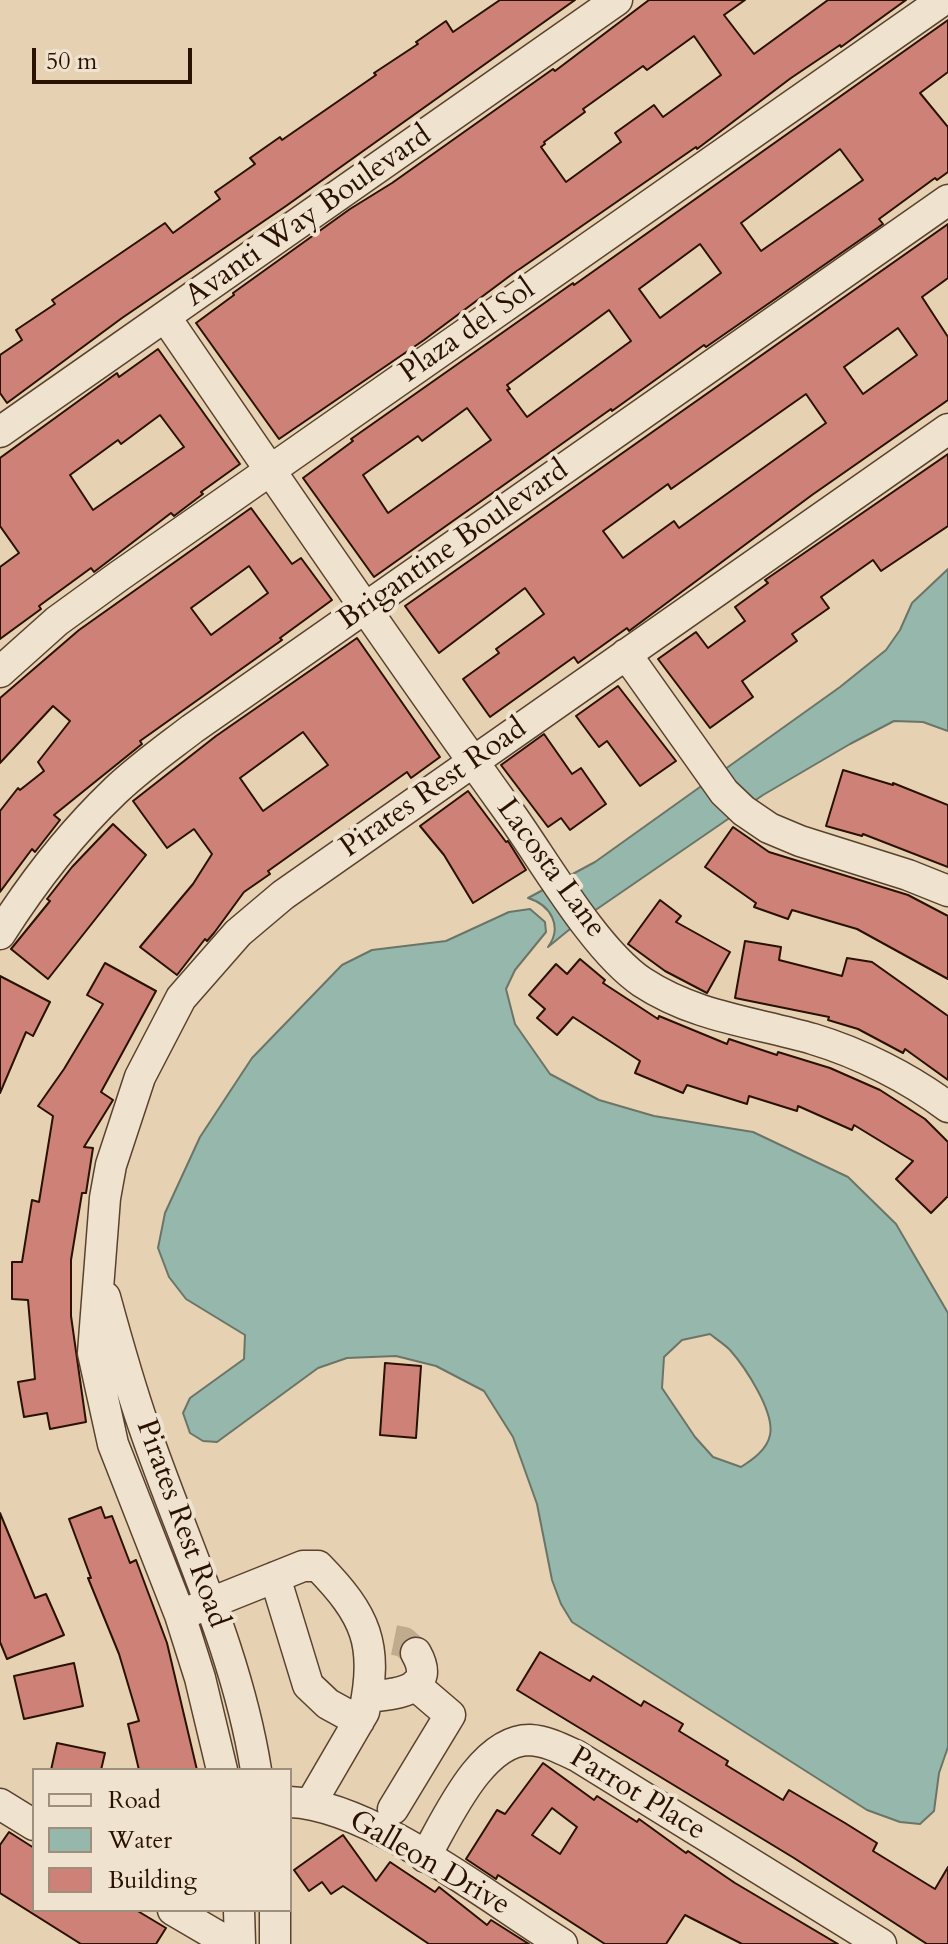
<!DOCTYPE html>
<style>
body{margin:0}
#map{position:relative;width:948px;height:1944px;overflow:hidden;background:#e6d2b3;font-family:Cardo,serif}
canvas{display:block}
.legend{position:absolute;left:32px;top:1768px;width:260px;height:144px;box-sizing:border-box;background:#efe2ce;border:2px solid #a08e7c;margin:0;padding:10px 14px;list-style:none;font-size:24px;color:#2a1100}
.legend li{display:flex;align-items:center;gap:16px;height:40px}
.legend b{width:40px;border:2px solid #a08e7c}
.scale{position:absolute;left:32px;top:48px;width:160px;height:36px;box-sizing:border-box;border:4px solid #2a1100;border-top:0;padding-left:10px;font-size:24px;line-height:28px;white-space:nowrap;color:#2a1100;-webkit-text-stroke:6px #efe2ce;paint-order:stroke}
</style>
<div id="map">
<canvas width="948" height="1944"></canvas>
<ul class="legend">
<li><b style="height:10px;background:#efe2ce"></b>Road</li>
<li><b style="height:22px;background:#96b8ac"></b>Water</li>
<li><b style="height:22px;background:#ce8277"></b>Building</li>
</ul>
<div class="scale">50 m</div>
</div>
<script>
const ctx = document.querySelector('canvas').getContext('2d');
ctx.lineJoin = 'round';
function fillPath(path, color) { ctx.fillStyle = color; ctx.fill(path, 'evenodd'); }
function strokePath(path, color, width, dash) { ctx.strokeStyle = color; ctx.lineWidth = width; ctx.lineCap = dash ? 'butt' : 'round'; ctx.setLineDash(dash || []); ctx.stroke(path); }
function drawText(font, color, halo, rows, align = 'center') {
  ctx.font = font + ' Cardo,serif'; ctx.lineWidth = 8; ctx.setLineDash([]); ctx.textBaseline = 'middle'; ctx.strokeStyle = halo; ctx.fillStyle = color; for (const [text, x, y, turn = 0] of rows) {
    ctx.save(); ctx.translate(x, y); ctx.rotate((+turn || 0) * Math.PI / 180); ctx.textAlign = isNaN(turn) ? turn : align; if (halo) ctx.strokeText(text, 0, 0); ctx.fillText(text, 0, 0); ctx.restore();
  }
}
const water = new Path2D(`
 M948,569v162l-25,-9 -29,-1 -44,23 -87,51 -182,125 -33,27c15,-20 3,-42 -20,-49l67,-36 245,-175 46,-37 14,-20 12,-27z
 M530,909l15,13 1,10 -31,38 -9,19 9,35 35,50 49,26 55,16 99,16 95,45 48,47 52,89v434l-9,26 -5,38 -14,13 -20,-2 -33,-12 -295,-188 -11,-18 -9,-24 -15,-76 -24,-67 -29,-46 -48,-25 -40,-10 -49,2 -29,10 -101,74 -14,-1 -13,-8 -7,-20 7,-15 54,-39 1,-24 -59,-36 -17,-22 -11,-29 7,-35 35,-76 52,-79 90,-93 30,-15 74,-9 63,-29zM710,1334c6,5 14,10 20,16 15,17 45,62 40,85 -3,15 -18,25 -29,32l-28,-10 -18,-20 -33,-49 2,-31 18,-17z`);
const building = new Path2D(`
 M500,0h75l-289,206 -164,112 -115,85 -7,-10v-38l22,-15 -6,-10 39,-26 -3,-4 113,-77 8,10 47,-34 -5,-7 40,-28 -5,-6 30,-21 2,3 94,-65 -2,-2 44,-29 -2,-2 30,-21 7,11z
 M649,0h96l-21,15 30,39 74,-54h78l-65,47 -1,-2 -49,33 -94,71 -1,-2 -185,128 -87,65 -145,99 -83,-116 38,-28 -1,-2 117,-84 42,-26 161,-114 2,2zM694,36l27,39 -58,42 -9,-12 -39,28 6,9 -55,40 -25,-35 4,-3 -1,-2 41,-30 -2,-3 60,-43 4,4z
 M948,20v52l-28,21 28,34v45l-11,8 -2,-2 -56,41 4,5 -177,123 -2,-2 -92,66 -1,-2 -237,168 -71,-99 50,-37 -2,-2 222,-156 1,2zM840,149l23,31 -102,71 -20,-28zM700,244l21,29 -61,45 -21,-29zM609,310l22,31 -104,76 -20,-27 3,-1 -3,-4zM467,408l24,32 -103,73 -25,-38 55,-39 4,5z
 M948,224v54l-26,19 26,40v63l-136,95 -183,136 -2,-3 -49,35 -4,-6 -84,60 -27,-38 36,-26 -3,-4 48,-35 -19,-26 -86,65 -34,-47zM898,328l19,27 -54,39 -19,-27zM806,394l20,29 -147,105 -5,-7 -51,37 -20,-27 65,-47 3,5z
 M158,349l82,115 -39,28 2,2 -29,22 -3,-3 -77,59 -3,-4 -52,38 2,3 -41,30v-72l19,-14 -19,-27v-68l117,-85 2,4zM160,415l24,32 -91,63 -23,-35 48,-35 3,4z
 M948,454v72l-67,45 -8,-11 -52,37 8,11 -37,26 5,7 -55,40 11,16 -43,31 -52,-69 38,-27 12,16 37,-27 -10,-14 33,-24 -3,-3z
 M251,508l41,56 9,-6 31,42 -52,38 2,2 -142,101 2,3 -88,71 6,5 -25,32 -3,-3 -32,43v-81l18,-23 2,2 24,-19 -6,-9 32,-41 -17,-15 -53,57v-65l79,-68zM249,566l19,27 -57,42 -20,-27z
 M357,638l83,119 -29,21 -4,-6 -139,99 2,3 -26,18 -30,41 -7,8 -2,-2 -28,36 -37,-28 53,-63 19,-30 -18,-25 -27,19 -34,-47 83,-65zM303,732l25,33 -65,46 -23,-33z
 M618,686l58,75 -36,25 -33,-45 -8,6 -23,-31z
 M544,734l28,40 9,-6 25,36 -36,26 -9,-12 -13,9 -47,-62z
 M843,770l50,15v-2l55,22v62l-85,-33 -1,2 -36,-10z
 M468,791l38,51 2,-1 18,29 -53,33 -29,-48 -24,-29z
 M113,824l33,31 -98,124 -37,-30 39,-48 -3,-2 25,-32z
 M733,827l36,25 139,43 40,21v63l-91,-50 -65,-19 -4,9 -34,-12 2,-4 -51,-36z
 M660,900l21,16 -5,6 54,30 -23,41 -42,-22 -37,-27z
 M745,941l36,6 -2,13 63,16 5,-18 25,4 76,54v64l-43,-31 -2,4 -45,-24 -30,-9 1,-3 -94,-19z
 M580,959l25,21 -2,3 55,36 1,-3 68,28 2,-5 48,16 1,-3 52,16 50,22 45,29 23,23v54l-17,17 -35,-34 17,-18 -59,-36 -2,5 -54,-24 -1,5 -48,-15 -2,8 -60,-19 -4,8 -48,-20 5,-12 -67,-44 -16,18 -20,-17 8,-9 -16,-14 27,-31 11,10z
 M105,963l51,28 -55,101 12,8 -29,47 9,1 -7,45h-4l-11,67v56l15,106 -36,7 -3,-16 -23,4 -6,-35 17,-3 -7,-79 -16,-1v-37h10l10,-62 7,2 14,-86 -15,-10 26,-37 39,-65 -16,-9z
 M0,976l50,26 -17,34 -7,-4 -26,61z
 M385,1363l36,3 -5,72 -36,-3z
 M101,1507l4,11 7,-2 18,47 6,-3 31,83 30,127h-58l-11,-46 11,-3 -20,-67 -31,-76h3l-22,-59z
 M0,1513l35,85 11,-4 18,41 -57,24 -7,-17z
 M540,1652l50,29 3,-5 48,30 3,-5 39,23 -4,7 49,30 -2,4 57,35 6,-10 56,33 32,20 -4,8 62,38 13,-22v77h-21l-133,-86 -277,-168z
 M74,1663l9,43 -59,13 -10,-43z
 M57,1743l48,10 -4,17h-50z
 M543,1763l51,37 3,-4 40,26 2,-3 47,34 2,-2 47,32 103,61h-96l-57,-29 -19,29h-61l-107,-69 -2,4 -30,-20 31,-49 8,4zM552,1808l25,19 -17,27 -28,-19z
 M9,1832l25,16v62h102l30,18 -10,16h-75l-81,-51v-48z
 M343,1835l33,46 14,-19 45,30 4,-5 48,38 4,-5 38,24h-100l-86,-58 -12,8 -9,-12 -13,9 -15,-21z`);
const minorTunnel = new Path2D(`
 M394,1640l10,2 12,11`);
const minor = new Path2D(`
 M166,318c114,167 228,334 346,498 34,48 83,134 130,166 53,35 112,40 171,57 47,14 96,39 135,68
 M0,432l617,-432
 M626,654l98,138 20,19 25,17 31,13 108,34 40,16
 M0,672l57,-51 62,-45 824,-576
 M0,934c33,-52 71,-101 115,-143 24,-23 51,-42 77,-62l756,-529
 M105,1297c12,44 24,87 39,130 39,114 93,223 112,343
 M275,1577l33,108 20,19 31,17
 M193,1610l110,-44h15c48,49 61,79 46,146l-53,91
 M368,1697c26,-3 70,-5 48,-44
 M222,1770l-22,-92 -20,-63 -67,-171 -20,-91 12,-155 6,-33 29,-88 41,-79 57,-65 45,-38 665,-466
 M290,1802c81,3 201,98 272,142
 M0,1804l34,21
 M393,1809l57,-94 -35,-30
 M425,1857c21,-36 56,-118 105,-117 17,1 32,9 47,16l304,188
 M173,1910l58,34
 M239,1910l1,34
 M275,1910v34`);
const streetNames = [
 ["Avanti Way Boulevard",309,217,-35],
 ["Plaza del Sol",468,332,-35],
 ["Brigantine Boulevard",454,546,-35],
 ["Pirates Rest Road",434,789,-35],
 ["Lacosta Lane",550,869,54],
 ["Pirates Rest Road",181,1524,70],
 ["Parrot Place",637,1795,31],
 ["Galleon Drive",429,1864,30]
];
fillPath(water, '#96b8ac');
strokePath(water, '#6b7567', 2);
fillPath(building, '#ce8277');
strokePath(building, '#2a1100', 2);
strokePath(minorTunnel, '#c0ab8f', 30, [30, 15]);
strokePath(minor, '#59412d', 33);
strokePath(minor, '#efe2ce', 30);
drawText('30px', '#2a1100', '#efe2ce', streetNames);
</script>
